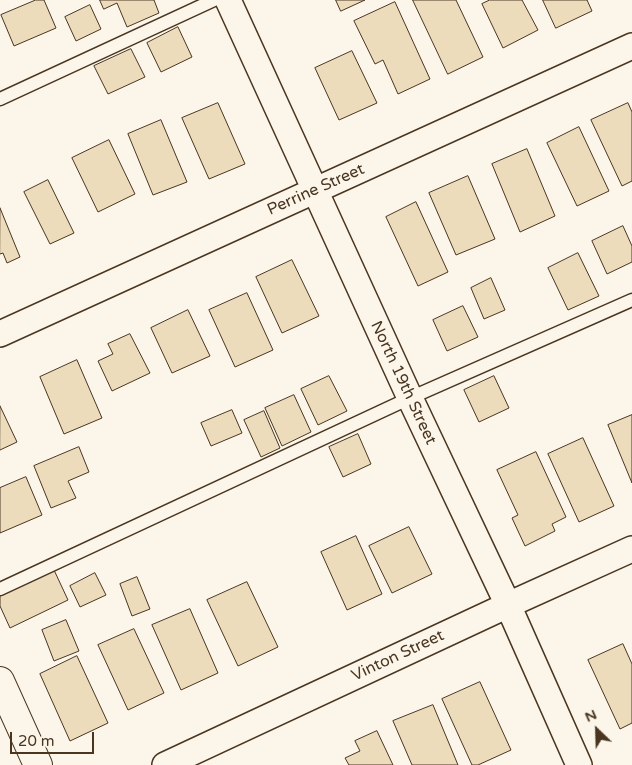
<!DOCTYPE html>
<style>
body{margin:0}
#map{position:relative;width:632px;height:765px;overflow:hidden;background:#fbf6e9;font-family:"Varela Round",sans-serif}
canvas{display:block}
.north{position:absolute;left:572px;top:705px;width:50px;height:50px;-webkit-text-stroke:4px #fbf6e9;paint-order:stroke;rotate:336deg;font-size:14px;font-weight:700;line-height:20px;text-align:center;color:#4a3520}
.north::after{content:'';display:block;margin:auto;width:18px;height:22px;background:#4a3520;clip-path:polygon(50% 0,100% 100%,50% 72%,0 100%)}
.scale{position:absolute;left:10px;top:732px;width:84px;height:22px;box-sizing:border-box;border:2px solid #4a3520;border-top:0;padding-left:6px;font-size:15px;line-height:18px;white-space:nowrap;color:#4a3520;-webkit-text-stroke:4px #fbf6e9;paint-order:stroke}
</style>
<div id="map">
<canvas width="632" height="765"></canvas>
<div class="north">N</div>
<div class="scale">20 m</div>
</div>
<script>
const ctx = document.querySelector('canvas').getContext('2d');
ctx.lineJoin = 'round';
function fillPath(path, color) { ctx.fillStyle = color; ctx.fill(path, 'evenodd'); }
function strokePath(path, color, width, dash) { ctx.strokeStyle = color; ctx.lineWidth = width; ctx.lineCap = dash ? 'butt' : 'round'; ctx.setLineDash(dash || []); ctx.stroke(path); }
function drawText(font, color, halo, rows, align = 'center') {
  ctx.font = font + ' "Varela Round",sans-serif'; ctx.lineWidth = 4; ctx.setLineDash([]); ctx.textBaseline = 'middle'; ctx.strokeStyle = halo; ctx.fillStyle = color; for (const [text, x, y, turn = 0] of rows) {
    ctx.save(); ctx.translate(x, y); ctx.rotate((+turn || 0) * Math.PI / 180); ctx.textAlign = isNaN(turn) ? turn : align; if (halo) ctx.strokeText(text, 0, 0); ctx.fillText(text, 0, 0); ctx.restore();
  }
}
const building = new Path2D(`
 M36,0h8l12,28 -42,18 -13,-31z
 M100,0h54l5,13 -32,14 -10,-24 -13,6z
 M336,0h29l-24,11z
 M413,0h43l27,57 -35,17z
 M490,0h32l16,30 -35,18 -21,-44z
 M543,0h44l5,11 -36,17z
 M395,2l35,77 -32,15 -15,-34 -8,4 -21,-43z
 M90,5l11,24 -25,12 -11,-24z
 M178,27l14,30 -31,15 -14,-29z
 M131,49l14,28 -37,17 -14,-28z
 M352,51l25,52 -38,17 -24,-52z
 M218,103l27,61 -36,15 -27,-61z
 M628,103l4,9v69l-10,5 -31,-66z
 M161,120l26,62 -34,13 -25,-61z
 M579,127l30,64 -32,15 -30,-63z
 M109,140l26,54 -37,18 -26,-54z
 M527,149l28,67 -35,16 -28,-68z
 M468,176l27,63 -39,16 -27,-62z
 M48,180l26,53 -24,11 -26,-52z
 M416,202l32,70 -30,14 -32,-69z
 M0,208l20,49 -13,6 -4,-10 -3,1z
 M623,226l9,20v16l-25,12 -15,-33z
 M578,253l21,43 -31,14 -20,-42z
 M292,260l27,56 -37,17 -26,-56z
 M491,278l14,32 -21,9 -13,-31z
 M247,293l26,57 -38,17 -26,-57z
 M463,306l15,31 -31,14 -14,-31z
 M188,310l22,46 -38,17 -21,-45z
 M130,334l20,39 -38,18 -14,-30 15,-7 -5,-10z
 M77,360l25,58 -38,16 -24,-57z
 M329,376l18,35 -29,14 -17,-36z
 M494,376l15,32 -30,14 -15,-32z
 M294,395l17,37 -29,14 -17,-38z
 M0,406l17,36 -17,8z
 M232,410l10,23 -31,13 -10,-23z
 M264,411l16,37 -19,9 -17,-37z
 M632,415v68l-24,-58z
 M358,434l13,30 -28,13 -14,-30z
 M583,438l31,68 -35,16 -31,-68z
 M79,447l10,25 -21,9 8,17 -25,10 -17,-42z
 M536,452l30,65 -14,7 3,7 -30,15 -13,-28 6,-3 -21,-45z
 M26,477l16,38 -42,18v-45z
 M409,527l23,47 -40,19 -23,-47z
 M356,536l26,58 -35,16 -26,-58z
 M54,570l14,30 -58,28 -10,-22v-11z
 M95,573l11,22 -26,12 -10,-21z
 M137,577l13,32 -18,7 -12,-32z
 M247,582l31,65 -40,19 -31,-66z
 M190,609l28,64 -37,17 -29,-65z
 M66,620l13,31 -25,10 -12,-31z
 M134,629l30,64 -36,17 -30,-65z
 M623,644l9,20v59l-12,6 -32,-69z
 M77,656l31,67 -38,18 -30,-67z
 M480,682l31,68 -33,15h-6l-30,-66z
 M433,705l25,60h-46l-19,-44z
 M377,731l16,34h-44l-4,-7 15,-7 -5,-10z`);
const lane = new Path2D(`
 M0,99l214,-99
 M0,589l410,-191 222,-98`);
const street = new Path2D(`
 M228,0l182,398 98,207 71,160
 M0,334l632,-288
 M165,765l343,-160 124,-56`);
const secondary = new Path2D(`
 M0,681l38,84`);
const streetNames = [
 ["Perrine Street",316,190,-24],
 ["North 19th Street",403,383,65],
 ["Vinton Street",398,656,-25]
];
fillPath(building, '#ecdcbc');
strokePath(building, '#4a3520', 1);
strokePath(lane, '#4a3520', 15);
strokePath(street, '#4a3520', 28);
strokePath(secondary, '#4a3520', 30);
strokePath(lane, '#fbf6e9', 12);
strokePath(street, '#fbf6e9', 25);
strokePath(secondary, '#fbf6e9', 28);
drawText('16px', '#4a3520', '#fbf6e9', streetNames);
</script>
